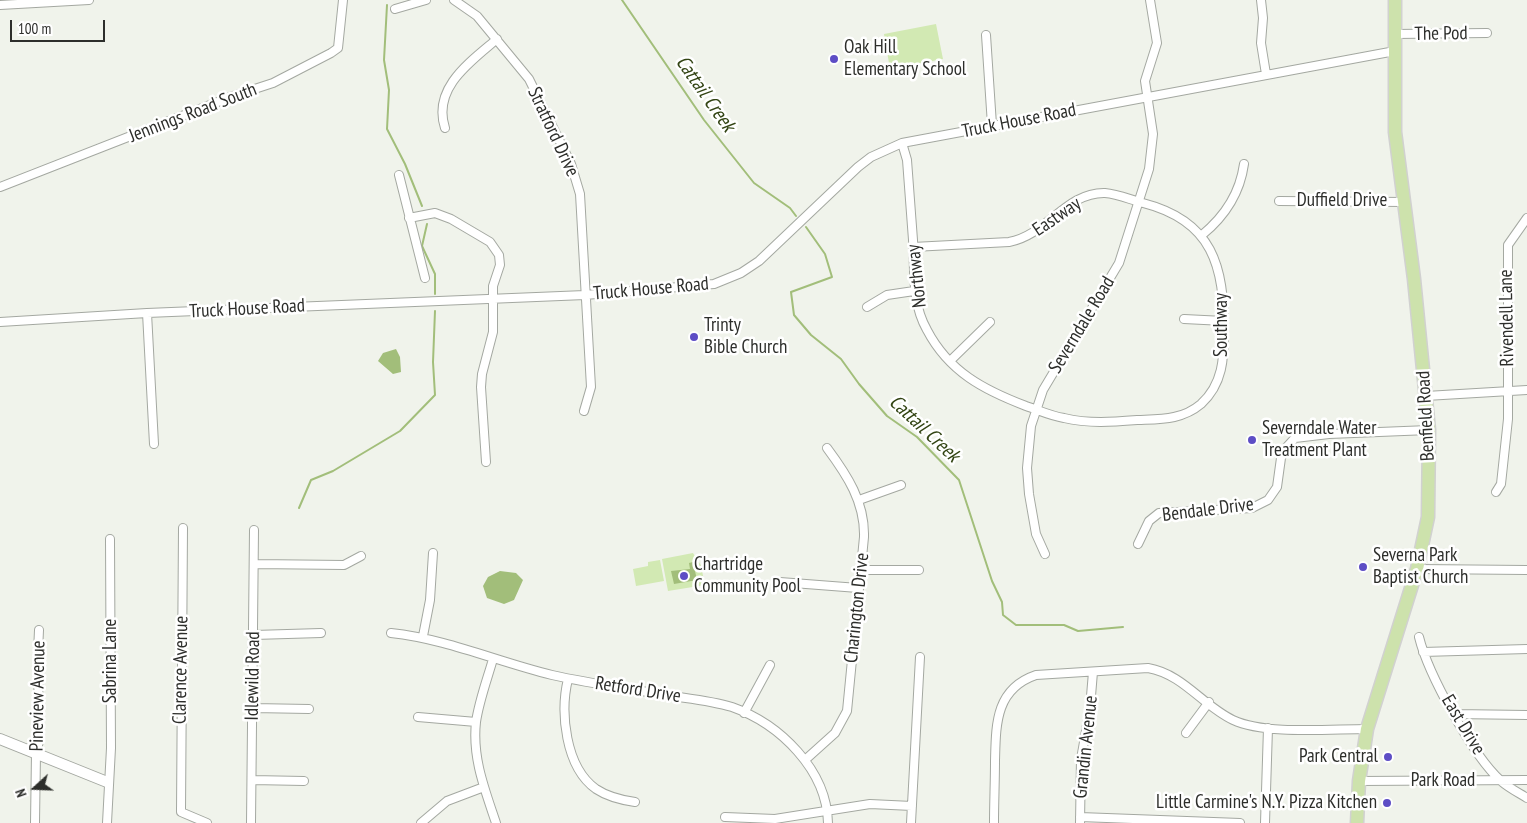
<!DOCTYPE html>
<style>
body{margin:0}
#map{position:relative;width:1527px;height:823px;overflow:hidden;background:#f0f3eb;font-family:"PT Sans Narrow",sans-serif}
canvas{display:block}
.north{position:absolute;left:10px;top:763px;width:50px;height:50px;-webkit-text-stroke:4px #fff;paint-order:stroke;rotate:250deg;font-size:14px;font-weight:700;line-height:20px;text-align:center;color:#2d2e2b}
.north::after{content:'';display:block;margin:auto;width:18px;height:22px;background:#2d2e2b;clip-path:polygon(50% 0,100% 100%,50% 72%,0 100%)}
.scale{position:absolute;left:10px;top:20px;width:95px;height:22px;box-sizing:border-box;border:2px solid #2d2e2b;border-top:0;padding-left:6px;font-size:15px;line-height:18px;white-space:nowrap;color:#2d2e2b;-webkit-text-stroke:4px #fff;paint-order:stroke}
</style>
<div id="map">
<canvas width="1527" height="823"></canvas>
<div class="north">N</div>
<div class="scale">100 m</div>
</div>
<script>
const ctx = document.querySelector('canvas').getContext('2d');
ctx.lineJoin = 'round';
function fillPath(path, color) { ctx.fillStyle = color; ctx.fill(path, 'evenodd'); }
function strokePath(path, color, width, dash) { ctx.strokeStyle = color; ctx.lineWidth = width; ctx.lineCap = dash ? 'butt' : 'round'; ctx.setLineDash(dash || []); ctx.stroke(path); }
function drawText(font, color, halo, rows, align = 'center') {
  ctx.font = font + ' "PT Sans Narrow",sans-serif'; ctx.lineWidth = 5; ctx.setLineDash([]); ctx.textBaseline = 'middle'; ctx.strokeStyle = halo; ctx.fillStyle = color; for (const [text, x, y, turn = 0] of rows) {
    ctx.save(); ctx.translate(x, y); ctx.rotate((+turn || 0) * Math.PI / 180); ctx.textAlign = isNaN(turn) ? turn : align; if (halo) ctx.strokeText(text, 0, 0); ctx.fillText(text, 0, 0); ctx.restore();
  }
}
const green = new Path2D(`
 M936,24l7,35 -53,10 -6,-35z
 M693,553l11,17 -2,1 3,14 -37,6 -6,-32z
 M660,560l4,21 -28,5 -3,-17 15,-3v-4z`);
const water = new Path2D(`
 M396,349l4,8 1,15 -8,2 -15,-13 5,-8z
 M693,562l4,18 -23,4 -3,-13 19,-2 -1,-6z
 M500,571l16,2 7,7 -9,20 -10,4 -17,-6 -4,-12 5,-9z`);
const stream = new Path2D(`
 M622,0l82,120 50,63 36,25 6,8
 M387,5l-3,55 5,30 -2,39 18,35 17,42
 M427,224l-5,22 13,28v20
 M806,227l19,27 7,23 -41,15 3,23 17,20 30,24 18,25 28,32 30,21 42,43 33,101 10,21 1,13 13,10h48l14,6 45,-4
 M299,508l12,-28 22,-9 67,-40 35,-36 -2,-33 2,-51`);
const minor = new Path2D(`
 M454,0l23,16 52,63 42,85 9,30 11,193 -7,24
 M1261,0l2,18 -2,25 5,31
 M0,5l89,-5
 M395,9l31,-9
 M1395,34l92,-1
 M986,35l6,90
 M445,128c-13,-40 25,-66 52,-89
 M902,143l5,17c2,27 4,53 6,80 2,31 -2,62 14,90 22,42 57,60 99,76 12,4 25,10 38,12 25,6 49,4 74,2 23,-1 44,0 63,-16 22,-20 23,-46 23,-73 0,-65 -11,-110 -81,-128 -12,-3 -25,-9 -38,-10 -39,-1 -58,42 -96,49l-96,5
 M399,175l26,103
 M0,187l233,-91 40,-13 58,-30 7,-5 5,-48
 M1279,201l126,1
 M409,218l26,-5 16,6 39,23 9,13 1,10 -7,21v46l-11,42 -1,13 5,75
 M1202,235c22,-18 38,-42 42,-71
 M867,307l20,-12 27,-4
 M147,313l7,131
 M1184,319l40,2
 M0,322l147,-9 438,-18 129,-11 27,-11 18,-12 99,-94 13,-10 31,-14 493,-92
 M950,361l40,-39
 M1426,396l101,-6
 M1496,492l5,-8 7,-65v-174l19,-27
 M859,500l42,-15
 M183,528l-2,284 26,11
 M1138,544l11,-23 10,-8 93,-5 16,-8 9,-13 4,-29 3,-8 11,-12 34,-4 100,-4
 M1045,554l-9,-20 -7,-40 -2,-26 4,-42 12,-36 76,-127 30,-94 4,-35 -8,-53 12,-38 -7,-43
 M255,564l89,1 17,-9
 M1417,569l110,1
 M860,570h59
 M780,582l78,6
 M391,633c56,6 107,29 161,42 40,9 80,14 120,21 20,3 40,5 60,11 48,17 95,63 96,116
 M254,635l67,-2
 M423,636l7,-36 3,-47
 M1419,637c9,37 54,119 82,144 8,7 18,12 26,17
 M1423,652l104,-3
 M493,659c-6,21 -14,42 -17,63 -4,36 9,68 20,101
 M568,679c-8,33 -3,88 28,110 12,8 25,11 39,13
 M253,708l56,1
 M744,713l26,-48
 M1454,714l73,1
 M418,717l58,5
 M1186,733l23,-31
 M805,760l30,-27 12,-22 17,-174c1,-35 -17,-62 -37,-89
 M252,780l52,1
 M1359,781l168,-1
 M725,817l50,2 95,-15 42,2
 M1080,817l160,6
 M35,823l1,-70 3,-12 -1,-89 1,-22
 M107,823l4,-75 -1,-209
 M251,823l3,-293
 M421,823l26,-22 37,-14
 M911,823l9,-166
 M994,823c0,-21 1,-41 1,-62 1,-36 0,-72 41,-86l112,-7c35,6 55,38 85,52 32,15 96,9 134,9
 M1080,823l1,-64 9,-51 3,-36
 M1265,823l3,-95`);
const tertiary = new Path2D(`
 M0,739l107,43`);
const primary = new Path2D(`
 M1357,823l2,-42 8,-52 50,-160 11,-52 1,-87 -15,-151 -19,-147v-132`);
const markers = [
 [834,59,5,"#5d4dc5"],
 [694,337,5,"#5d4dc5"],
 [1252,440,5,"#5d4dc5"],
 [1363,567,5,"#5d4dc5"],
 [684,576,5,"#5d4dc5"],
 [1388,757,5,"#5d4dc5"],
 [1387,803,5,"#5d4dc5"]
];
const streetNames = [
 ["The Pod",1441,34,-1],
 ["Jennings Road South",193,113,-21],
 ["Truck House Road",1019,121,-11],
 ["Stratford Drive",553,132,65],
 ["Duffield Drive",1342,201],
 ["Eastway",1057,217,-34],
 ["Northway",917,276,-96],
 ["Truck House Road",651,289,-5],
 ["Truck House Road",247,309,-3],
 ["Rivendell Lane",1507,318,-91],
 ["Severndale Road",1082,325,-59],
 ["Southway",1222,325,-90],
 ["Benfield Road",1426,416,-93],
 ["Bendale Drive",1208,510,-7],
 ["Charington Drive",857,608,-84],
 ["Sabrina Lane",111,661,-90],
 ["Clarence Avenue",181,670,-89],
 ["Idlewild Road",253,676,-89],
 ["Retford Drive",638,690,9],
 ["Pineview Avenue",38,696,-89],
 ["East Drive",1463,725,59],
 ["Grandin Avenue",1086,747,-84],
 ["Park Road",1443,781]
];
const poiNames = [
 ["Oak Hill",844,48],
 ["Elementary School",844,70],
 ["Trinty",704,326],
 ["Bible Church",704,348],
 ["Severndale Water",1262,429],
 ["Treatment Plant",1262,451],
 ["Severna Park",1373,556],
 ["Baptist Church",1373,578],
 ["Chartridge",694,565],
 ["Community Pool",694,587],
 ["Park Central",1378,757,"right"],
 ["Little Carmine's N.Y. Pizza Kitchen",1377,803,"right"]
];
const waterNames = [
 ["Cattail Creek",705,94,55],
 ["Cattail Creek",924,429,43]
];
fillPath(green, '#d2e9b3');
fillPath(water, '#a2be7a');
strokePath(stream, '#a2be7a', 2);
strokePath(minor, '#a4a8a1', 10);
strokePath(tertiary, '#a4a8a1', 12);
strokePath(primary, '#d1d1d0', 15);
strokePath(minor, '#fff', 8);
strokePath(tertiary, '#fff', 10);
strokePath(primary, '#cde2ac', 12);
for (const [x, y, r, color] of markers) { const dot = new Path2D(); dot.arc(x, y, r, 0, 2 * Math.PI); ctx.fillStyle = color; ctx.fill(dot); strokePath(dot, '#fff', 2); }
drawText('19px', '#2d2e2b', '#fff', streetNames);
drawText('19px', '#2d2e2b', '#fff', poiNames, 'left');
drawText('italic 20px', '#324413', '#fff', waterNames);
</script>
